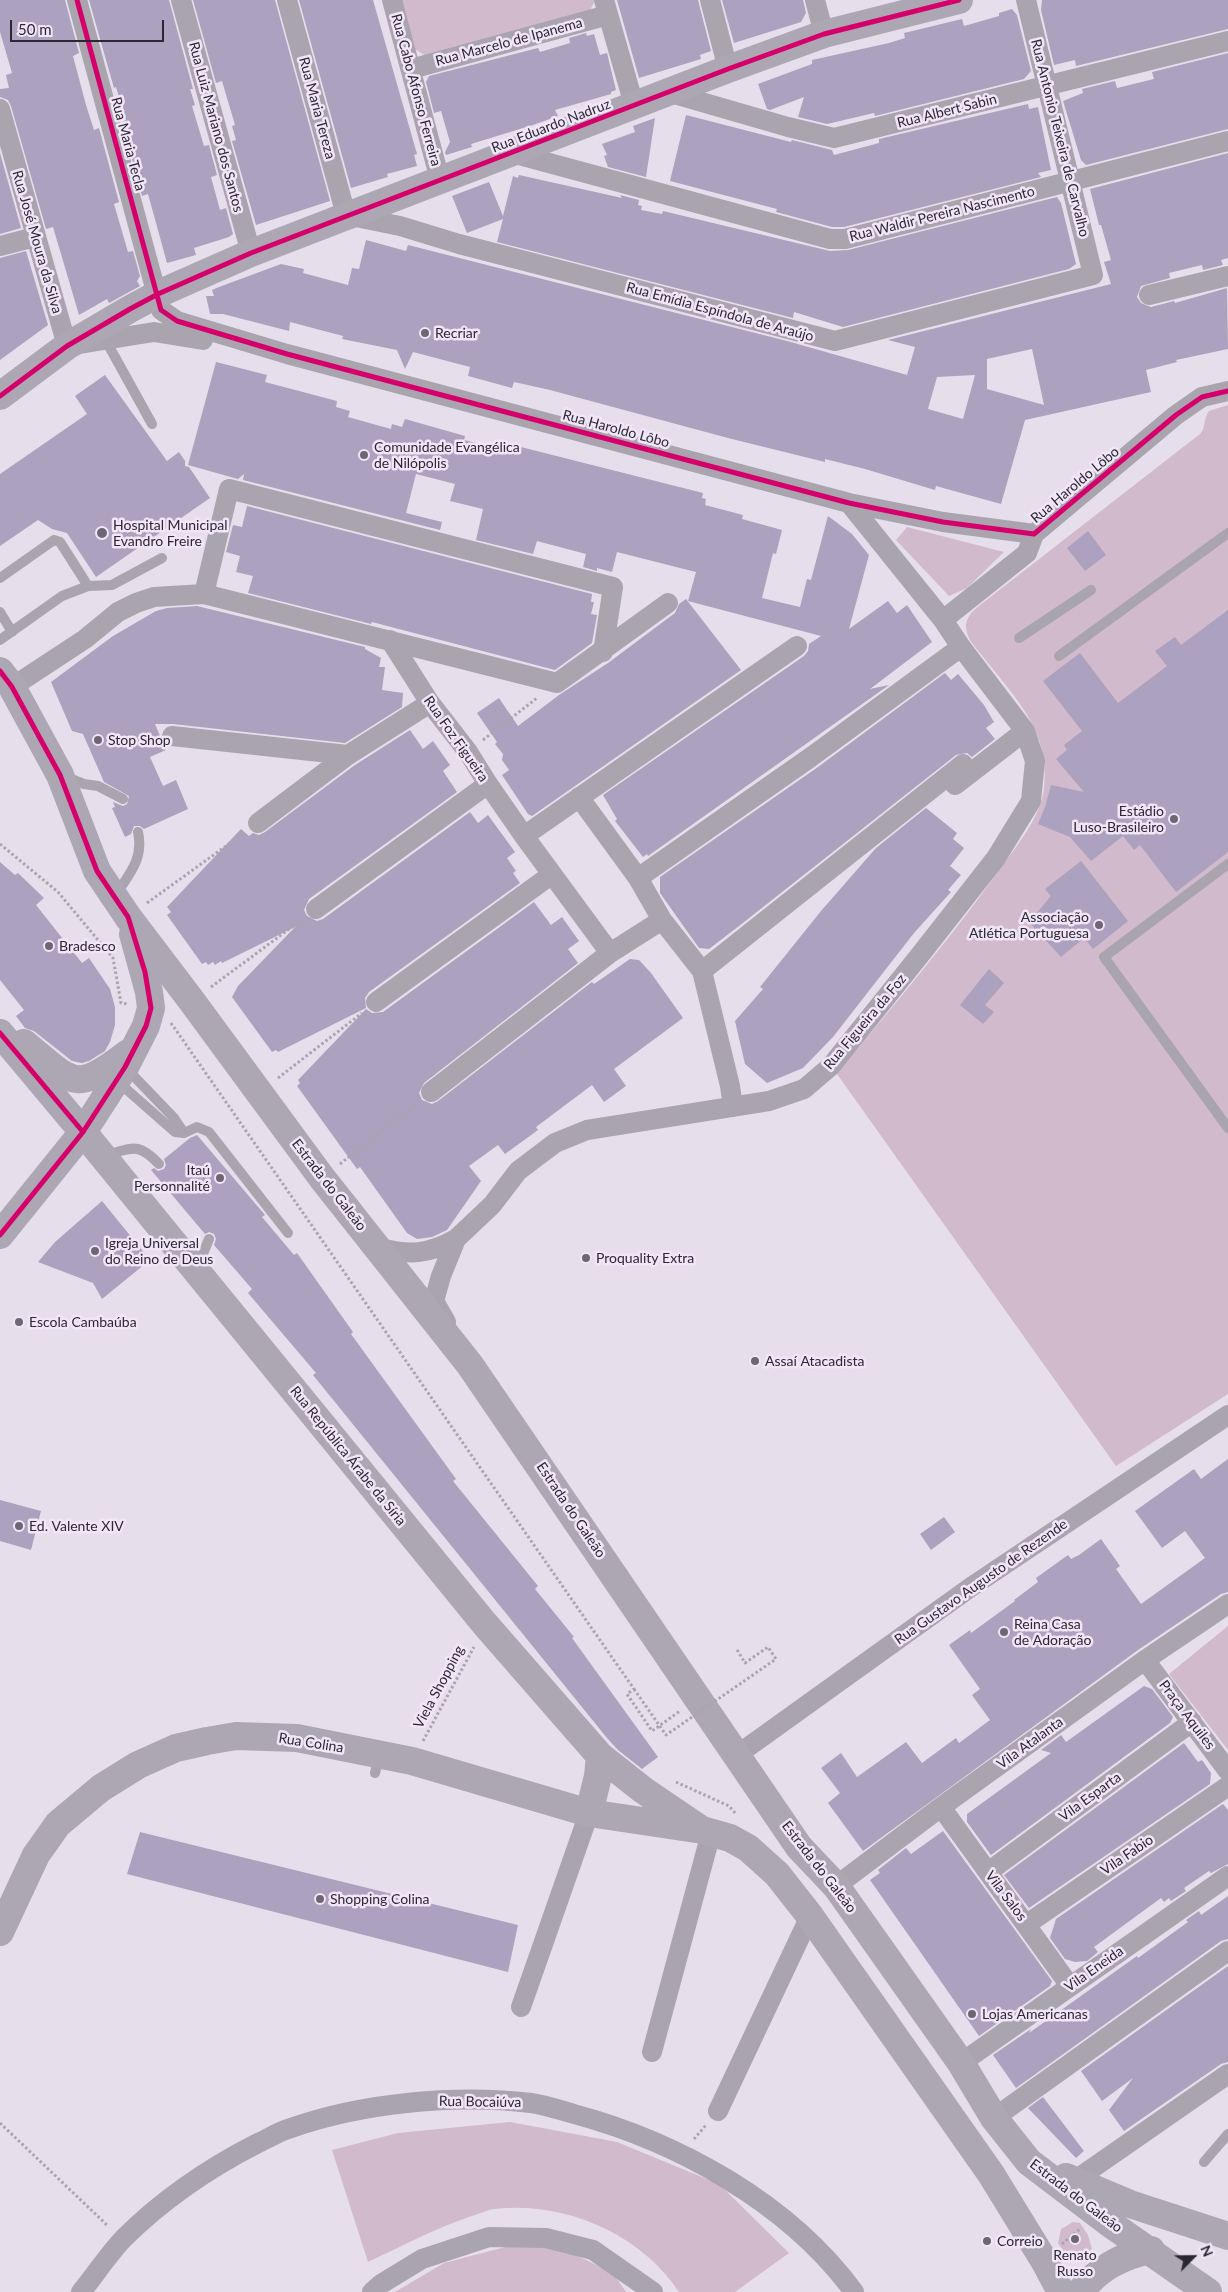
<!DOCTYPE html>
<meta charset="utf-8">
<style>
body{margin:0}
#map{position:relative;width:1228px;height:2292px;overflow:hidden;background:#e6dfeb;font-family:Lato,sans-serif}
canvas{display:block}
.north{position:absolute;left:1168px;top:2232px;width:50px;height:50px;-webkit-text-stroke:4px #f1e6f8;paint-order:stroke;rotate:67deg;font-size:14px;font-weight:700;line-height:20px;text-align:center;color:#2c2734}
.north::after{content:'';display:block;margin:auto;width:18px;height:22px;background:#2c2734;clip-path:polygon(50% 0,100% 100%,50% 72%,0 100%)}
.scale{position:absolute;left:10px;top:20px;width:154px;height:22px;box-sizing:border-box;border:2px solid #2c2734;border-top:0;padding-left:6px;font-size:15px;line-height:18px;white-space:nowrap;color:#2c2734;-webkit-text-stroke:4px #f1e6f8;paint-order:stroke}
</style>
<div id="map">
<canvas width="1228" height="2292"></canvas>
<div class="north">N</div>
<div class="scale">50 m</div>
</div>
<script>
const ctx = document.querySelector('canvas').getContext('2d');
ctx.lineJoin = 'round';
function fillPath(path, color) { ctx.fillStyle = color; ctx.fill(path, 'evenodd'); }
function strokePath(path, color, width, dash) { ctx.strokeStyle = color; ctx.lineWidth = width; ctx.lineCap = dash ? 'butt' : 'round'; ctx.setLineDash(dash || []); ctx.stroke(path); }
function drawText(font, color, halo, rows, align = 'center') {
  ctx.font = font + ' Lato,sans-serif'; ctx.lineWidth = 5; ctx.setLineDash([]); ctx.textBaseline = 'middle'; ctx.strokeStyle = halo; ctx.fillStyle = color; for (const [text, x, y, turn = 0] of rows) {
    ctx.save(); ctx.translate(x, y); ctx.rotate((+turn || 0) * Math.PI / 180); ctx.textAlign = isNaN(turn) ? turn : align; if (halo) ctx.strokeText(text, 0, 0); ctx.fillText(text, 0, 0); ctx.restore();
  }
}
const green = new Path2D(`
 M399,0h196v1l-5,9 -164,46 -13,-8z
 M1228,405v989l-112,72 -279,-392c55,-67 112,-133 162,-204 17,-23 42,-53 45,-82 7,-56 -28,-89 -60,-130 -7,-9 -18,-19 -18,-32 1,-13 13,-20 23,-28l211,-164c6,-6 3,-15 9,-23z
 M907,527l97,25 -37,36 -18,8 -53,-56z
 M1228,1626v124l-59,-76z
 M510,2122l107,20 102,42 70,69 -54,39h-56c-39,-59 -115,-91 -185,-83 -8,1 -17,6 -25,8 -35,12 -67,29 -101,45l-36,-112 66,-17z
 M1073,2222l7,1 8,12 4,14 -15,11 -12,-7 -7,-10 3,-14z
 M513,2245l50,4 50,24 13,19h-231l49,-29z`);
const building = new Path2D(`
 M0,0h65l14,53 -6,3 13,49 8,25 5,-2 20,74 -5,2 14,48 5,-1 7,25 -3,5 3,5 -31,17 -2,-4 -28,16 -26,-88 -7,2 -35,-123 -3,-6 -8,-3v-8l9,-1 -3,-13 6,-2 -12,-41z
 M89,0h80l24,89h-3l5,16 -3,1 12,40 5,-1 8,30 -6,2 9,33 6,-2 7,26 -4,3 -35,11 2,7 -29,8 -19,-69 -6,2 -20,-74 4,-2 -10,-33 -2,1z
 M193,0h82l55,201 -74,24 -24,-84 4,-1 -4,-14 3,-1 -13,-44 -6,2z
 M299,0h74l44,154 -3,1 3,11 -30,8 1,3 -37,11z
 M617,0h81l13,51 -11,4 1,4 -62,19z
 M722,0h81l3,13 -5,9 -67,21z
 M1042,0h186v29l-152,37 -1,-6 -21,5 -13,-55z
 M1012,9l5,6 14,56 -7,8 -149,37 -1,-3 -47,11 -29,-7 6,-20 -34,13 -3,-1 -9,-25 54,-20v-4l77,-17 16,-5 -1,-5 58,-14 2,7 35,-10v-3z
 M586,33l1,3 7,-2 6,21 7,-2 9,37 -5,2v2l-56,16 3,6 -25,9 -62,19 1,3 -26,8 -1,-3 5,-10 -9,-31 -7,2 -8,-31 3,-6 109,-28 2,4 30,-9 -1,-5z
 M1228,53v76l-142,36 -5,-5 -18,-59 20,-8 -1,-4 33,-8 2,7 37,-9 -2,-7z
 M1028,104l1,5 9,-2 13,63 -13,3 3,4 -197,50h-12l-56,-15 1,-3 -107,-28 16,-66 105,27 1,-2 40,10 2,5 45,-12v-4z
 M655,118l-9,59 -38,-10 -4,-11 3,-1 -5,-11 33,-12 -2,-6z
 M0,153l21,75 -21,6z
 M1228,153v105l-7,2 2,5 -20,5 -1,-5 -33,8 1,5 -29,8 -4,11 4,6 10,4 23,-6 1,2 52,-15 1,61 -52,11 1,2 -31,8 5,22 -126,28 -24,84 -65,-18 -1,4 -70,-21 -40,-10v3l-97,-24 -178,-48 -36,-8 -2,6 -44,-12 2,-9 -57,-15 -8,17 -8,-19 -55,-11 1,-3 -53,-14 -1,9 -66,-17h-13l-4,-18h8l-2,-6 7,-3 62,-23 23,5 -1,4 45,12 4,-17 7,1 7,-29 40,11 2,-6 379,96 120,34 8,-28 -27,-7 223,-56 -7,-22 7,-2 -10,-35h-2l-9,-36zM1032,349l12,56 -57,-16v-30zM975,375l-12,44 -35,-10 9,-32z
 M519,175l103,23 -2,-3 19,5 -1,5 4,1 -1,4 21,4 1,-3 167,40 18,-1 209,-53 4,6 15,61 -7,5 -226,58 -49,-15 -1,6 -296,-76 6,-23 -36,14 -15,-37 37,-14 14,34 10,-40 5,2z
 M26,251l22,74 -48,35v-102z
 M216,362l51,13 -2,7 72,19 -1,6 14,4 -2,6 43,12 1,-5 10,3 3,-8 60,17 -1,4 35,9 2,-7 202,51 -1,5 4,1 -1,6 38,10 -1,4 40,11 -6,24 -3,-1 -11,45 38,9 7,-28 4,1 17,-64 24,18 17,21 -20,74 39,-28 9,12 10,-8 25,37 -62,47 19,-4 -241,171 -1,-2 -4,3 -28,-36 2,-2 -14,-24 201,-139 4,-5 1,-7 12,-8 -133,-35 8,-29 -79,-20 -5,20 -15,-4v3l-14,-4 3,-13 -49,-13 -4,13 -57,-14 7,-31 -33,-8 5,-17 -39,-10 -10,39 36,9 -2,8 -197,-50 1,-6 -6,5 -50,-14z
 M105,375l62,86 12,-9 6,9v5l4,1 21,31 -114,79 -29,-44 -15,-4 -14,-9 -38,26v-72l87,-60 -12,-18z
 M247,506l345,88 -1,8h3l-3,12 6,1 -5,28 -37,27 -183,-48 -1,2 -123,-31 5,-17 -17,-4 4,-16 -14,-4 7,-27 9,2z
 M1088,531l18,24 -21,16 -18,-23z
 M686,599l55,71 -209,146 -4,-2 -26,-39 7,-5 -7,-10 1,-6 -8,-10 2,-2 -20,-29 22,-15 19,28 41,-31 49,-32 67,-50 4,-9z
 M197,606l168,41v2l16,9 -2,9h6l-3,23 21,3 -1,14 -57,36 -172,-19h-18l11,26 -16,7 13,29 13,-6 12,29 -44,20 -4,-3h-6l-3,8 -6,3 -13,-29 3,-1 -2,-5 10,4 4,-2 2,-8 -25,-14 -21,-48 -11,-3 -21,-49 62,-46 43,-25 11,-3z
 M1228,610v242l-52,40 -36,-47 -6,5 -11,-14 -32,25 -21,-24 -32,-13 7,-17 6,-22 33,7 -28,-33 11,-9 -3,-5 18,-14 -39,-50 37,-28 38,50 49,-37 -12,-15 20,-14 6,8z
 M945,673l6,7 7,-6 26,31 10,17 -8,6 9,11 -23,18 -5,-4 -11,2 -217,171 -30,23 -10,-1 -39,-55v-16l158,-110z
 M410,730l13,19 10,-8 17,24 -7,6 14,21 -148,107 -5,11 3,6 10,5 6,-2 147,-107 8,11 10,-8 27,37 -8,6 9,13 -3,2 7,10 -151,109 -4,6 1,10 -88,44 -2,-2 -4,2 -40,-55 6,-11 57,-59 -73,36 -1,-2 -6,4 -2,-3 -5,3 -2,-3 -4,2 -35,-49 4,-3 -4,-5 74,-78 8,7 4,-3 6,2 6,-3 90,-67z
 M926,808l31,25 -4,6 11,9 -14,18 11,9 -13,15 3,2 -37,41 -81,104 -30,31 -36,15 -22,-19 -10,-43 28,-32 -3,-2 61,-76 55,-63z
 M1081,861l47,60 -35,28 -9,-11 -23,19 -32,-35 22,-26 -6,-7z
 M0,862l15,13 3,-2 26,25 -8,7 46,58 7,-5 21,31 5,18v18l-5,17 -5,9 -16,10 -7,2 -10,-2 -38,-30 -9,-3 -9,-12 8,-6 -24,-30z
 M534,902l17,23 11,-8 17,24 -11,8 10,14 -154,120 -5,10 3,7 10,4 6,-3 154,-119 2,2 36,-25 9,1 12,13 32,45 -69,51 12,17 -22,16 -12,-17 -56,42 2,3 -33,24 -7,-9 -29,21 12,15 -34,49 -15,7 -15,2 -10,-6 -47,-66 -3,2 -60,-83 3,-3 -2,-3 68,-71 6,4 11,-1z
 M989,969l15,14 -19,22 9,7 -11,12 -23,-19z
 M197,1135l68,80 -3,2 32,38 3,-2 56,79 -2,2 105,145 -3,2 85,105 -3,3 39,48 -2,1 86,119 -16,12 -24,-19 -11,-12 -294,-363 3,-2 -68,-80 4,-4 -38,-44 2,-6 -2,-5 -5,-2 -4,2 -54,-64 3,-2 4,3 6,-2 2,-4 -2,-6 26,-21z
 M102,1201l48,59 -48,39 -9,-16 -55,-21 17,-20z
 M1228,1459v133l-7,2 -83,56 -275,201 -35,-48 12,-10 -19,-25 20,-15 16,24 49,-35 16,21 34,-25 3,5 31,-23 -18,-25 8,-6 -31,-44 21,-15 1,3 44,-32 -1,-1 24,-18 -2,-4 32,-23 3,4 8,-4 22,-16 19,27 -4,3 25,35 64,-46 -20,-27 -23,17 -27,-37 59,-42 7,10z
 M0,1500l41,11 -10,39 -31,-9z
 M944,1517l11,15 -24,18 -11,-16z
 M1144,1686l8,3 21,28 -3,6 -179,132 -24,-33v-8l84,-61 -10,-3 20,-15 5,7z
 M1184,1743l14,19 4,-2 9,13 -1,11 -181,124 -25,-33z
 M1223,1804l5,6v54l-17,9 -2,-2 -25,17 2,3 -15,10 -2,-3 -5,4 -3,-4 -67,49 4,5 -11,9 -12,1 -10,-3 -15,-21 6,-19z
 M943,1831l109,150 -2,5 -71,50 -109,-156 10,-7 -2,-3 28,-22 5,6z
 M140,1832l378,93 -10,47 -381,-98z
 M1228,1896v43l-7,2 -205,147 -23,-33 38,-26 -2,4 108,-77 1,2 50,-36 -2,-2 13,-9 2,4z
 M1228,1966v96l-7,2 -97,67 -15,-21 24,-32 -31,23 -21,-30z
 M1043,2097l41,54 -8,7 -48,-50z`);
const path = new Path2D(`
 M483,740l54,-42
 M0,844l58,48 55,66 8,45 7,1
 M147,903l97,-70
 M211,987l89,-66
 M171,1023l463,666 -7,5 25,37 28,-20
 M278,1078l84,-65
 M340,1164l76,-60
 M423,1741l51,-94
 M676,1782l53,24 7,8
 M0,2123l108,103
 M694,2139l12,-14
 M1062,2244l18,-15`);
const lane = new Path2D(`
 M105,339l47,85
 M0,578l54,-38 6,2 28,44
 M0,612l12,20
 M1019,638l72,-48
 M0,640l62,-44 26,-10 24,-1 50,-27
 M1059,656l169,-123
 M66,777l18,7 14,2 25,13
 M1228,864l-124,93 124,171
 M115,896c14,-22 29,-37 23,-64
 M125,1067l49,51 10,15
 M117,1081l58,51 9,1 13,-6 12,5 79,101
 M106,1155c27,-7 32,-13 53,9
 M197,1268l12,-29
 M375,1773l4,-17
 M1204,2162l24,-28`);
const street = new Path2D(`
 M77,0l84,310 16,11 110,33 562,149 94,19 91,12 142,-119 26,-18 26,-6
 M181,0l70,253
 M287,0l59,215 54,11 59,18 376,97 258,-66 -67,-275
 M392,0l48,180
 M604,0l30,105
 M710,0l18,69
 M815,0l9,34
 M411,69l197,-54
 M667,92l121,35 46,11 394,-97
 M0,109l67,237 87,-14 49,8
 M512,153l318,86h15l383,-98
 M0,246l35,-9
 M1149,295l79,-19
 M204,594l25,-105 384,98 -10,65
 M943,620l84,-67 7,-19
 M390,640l40,63 38,49 20,32 36,52
 M12,687l73,-48 33,-27 18,-9 18,-6 50,-3 353,89 111,-80
 M172,736l176,19
 M955,785l70,-54
 M579,797l59,81 24,42
 M258,823l90,-68 82,-52
 M638,878l173,-121 150,-110
 M316,909l172,-125
 M702,971l261,-207
 M376,1002l175,-127
 M431,1092l179,-139
 M733,1107l-3,-21 -28,-115 -40,-51 -52,33 -86,-117 273,-190
 M456,1239l36,-34 26,-34 37,-28 32,-13 182,-29 35,-12 27,-23 89,-111 76,-97 35,-57 4,-40 -10,-30 -64,-84 -18,-27 -94,-117
 M379,1248c31,7 48,7 77,-9l-15,37 -7,25 12,21
 M1145,1660l83,111
 M737,1755l234,-168 257,-172
 M941,1807l129,179
 M988,1872l204,-150
 M836,1886l105,-79 204,-147 83,-56
 M1027,1924l201,-138
 M521,2007l68,-194
 M652,2052l59,-219
 M961,2063l267,-187
 M718,2111l92,-195
 M994,2118l234,-167
 M1074,2181l154,-107
 M81,2292c14,-17 27,-37 42,-53 39,-39 86,-71 135,-96 11,-5 22,-12 33,-15 71,-25 164,-34 240,-25 14,2 29,7 43,11 104,28 215,89 280,178
 M372,2292l9,-8 41,-25 67,-22 57,1 47,12 60,42`);
const secondary = new Path2D(`
 M0,396l67,-50 63,-37 28,-15 93,-41 477,-184 96,-35 135,-34
 M0,671l12,16 48,88 37,96 31,46 63,83 131,178 148,187 329,482 37,39 125,177 33,55 35,44 83,63 96,67
 M0,1033l83,99 401,491 116,133 43,34 59,40 28,8 18,10 29,26 33,42 181,258 54,88 16,30
 M24,1043c49,40 50,52 104,10
 M0,1235l83,-103 42,-65 21,-41 5,-18 -2,-16 -16,-58
 M589,1813l9,-37 2,-20
 M0,1932l36,-77 22,-31 43,-36 37,-23 38,-17 31,-7 29,-5 61,2 115,23 177,52 107,16
 M1066,2177l64,27 98,32
 M1080,2292c19,-24 41,-36 71,-42`);
const pathBridge = new Path2D(`
 M634,1689l32,46 110,-76 -8,-12 -23,16 -9,-15`);
const cycleway = new Path2D(`
 M77,0l84,310 16,11 110,33 562,149 94,19 91,12 142,-119 26,-18 26,-6
 M0,396l67,-50 63,-37 28,-15 93,-41 477,-184 96,-35 135,-34
 M0,671l12,16 48,88 37,96 31,46 17,55 6,36 -5,18 -21,41 -42,65 -83,103
 M0,1033l83,99`);
const markers = [
 [425,333,5,"#6d6774"],
 [364,455,5,"#6d6774"],
 [102,533,6,"#6d6774"],
 [98,740,5,"#6d6774"],
 [1174,819,5,"#6d6774"],
 [1099,925,5,"#6d6774"],
 [49,946,5,"#6d6774"],
 [220,1178,5,"#6d6774"],
 [95,1251,5,"#6d6774"],
 [586,1258,5,"#6d6774"],
 [19,1322,5,"#6d6774"],
 [755,1361,5,"#6d6774"],
 [19,1526,5,"#6d6774"],
 [1004,1632,5,"#6d6774"],
 [320,1899,5,"#6d6774"],
 [972,2014,5,"#6d6774"],
 [1075,2239,5,"#6d6774"],
 [987,2241,5,"#6d6774"]
];
const streetNames = [
 ["Rua Marcelo de Ipanema",509,42,-15],
 ["Rua Cabo Afonso Ferreira",416,90,75],
 ["Rua Maria Tereza",317,108,75],
 ["Rua Albert Sabin",947,111,-14],
 ["Rua Eduardo Nadruz",551,126,-21],
 ["Rua Luiz Mariano dos Santos",216,127,75],
 ["Rua Antonio Teixeira de Carvalho",1060,138,76],
 ["Rua Maria Tecla",128,144,75],
 ["Rua Waldir Pereira Nascimento",942,214,-14],
 ["Rua José Moura da Silva",37,242,74],
 ["Rua Emídia Espíndola de Araújo",720,312,15],
 ["Rua Haroldo Lôbo",616,429,15],
 ["Rua Haroldo Lôbo",1075,485,-40],
 ["Rua Foz Figueira",456,739,55],
 ["Rua Figueira da Foz",865,1022,-50],
 ["Estrada do Galeão",329,1185,52],
 ["Rua República Árabe da Síria",348,1456,51],
 ["Estrada do Galeão",571,1510,56],
 ["Rua Gustavo Augusto de Rezende",981,1582,-35],
 ["Viela Shopping",439,1687,-62],
 ["Praça Aquiles",1187,1715,53],
 ["Rua Colina",311,1743,9],
 ["Vila Atalanta",1030,1743,-36],
 ["Vila Esparta",1090,1797,-36],
 ["Vila Fabio",1127,1855,-34],
 ["Estrada do Galeão",819,1867,52],
 ["Vila Salos",1006,1896,53],
 ["Vila Eneida",1094,1969,-35],
 ["Rua Bocaiúva",480,2102,1],
 ["Estrada do Galeão",1076,2196,37]
];
const poiNames = [
 ["Recriar",435,333],
 ["Comunidade Evangélica",374,447],
 ["de Nilópolis",374,463],
 ["Hospital Municipal",113,525],
 ["Evandro Freire",113,541],
 ["Stop Shop",108,740],
 ["Estádio",1164,811,"right"],
 ["Luso-Brasileiro",1164,827,"right"],
 ["Associação",1089,917,"right"],
 ["Atlética Portuguesa",1089,933,"right"],
 ["Bradesco",59,946],
 ["Itaú",210,1170,"right"],
 ["Personnalité",210,1186,"right"],
 ["Igreja Universal",105,1243],
 ["do Reino de Deus",105,1259],
 ["Proquality Extra",596,1258],
 ["Escola Cambaúba",29,1322],
 ["Assaí Atacadista",765,1361],
 ["Ed. Valente XIV",29,1526],
 ["Reina Casa",1014,1624],
 ["de Adoração",1014,1640],
 ["Shopping Colina",330,1899],
 ["Lojas Americanas",982,2014],
 ["Correio",997,2241],
 ["Renato",1075,2255,"center"],
 ["Russo",1075,2271,"center"]
];
fillPath(green, '#d0bacb');
fillPath(building, '#aca1be');
strokePath(path, '#a9a4ae', 3, [2.5, 2.5]);
strokePath(lane, '#aaa4af', 10);
strokePath(street, '#aaa4af', 20);
strokePath(secondary, '#aca7b2', 28);
strokePath(pathBridge, '#a9a4ae', 3, [2.5, 2.5]);
strokePath(cycleway, '#d6006c', 5);
for (const [x, y, r, color] of markers) { const dot = new Path2D(); dot.arc(x, y, r, 0, 2 * Math.PI); ctx.fillStyle = color; ctx.fill(dot); strokePath(dot, '#f1e6f8', 2); }
drawText('14px', '#2c2734', '#f1e6f8', streetNames);
drawText('14px', '#2c2734', '#f1e6f8', poiNames, 'left');
</script>
